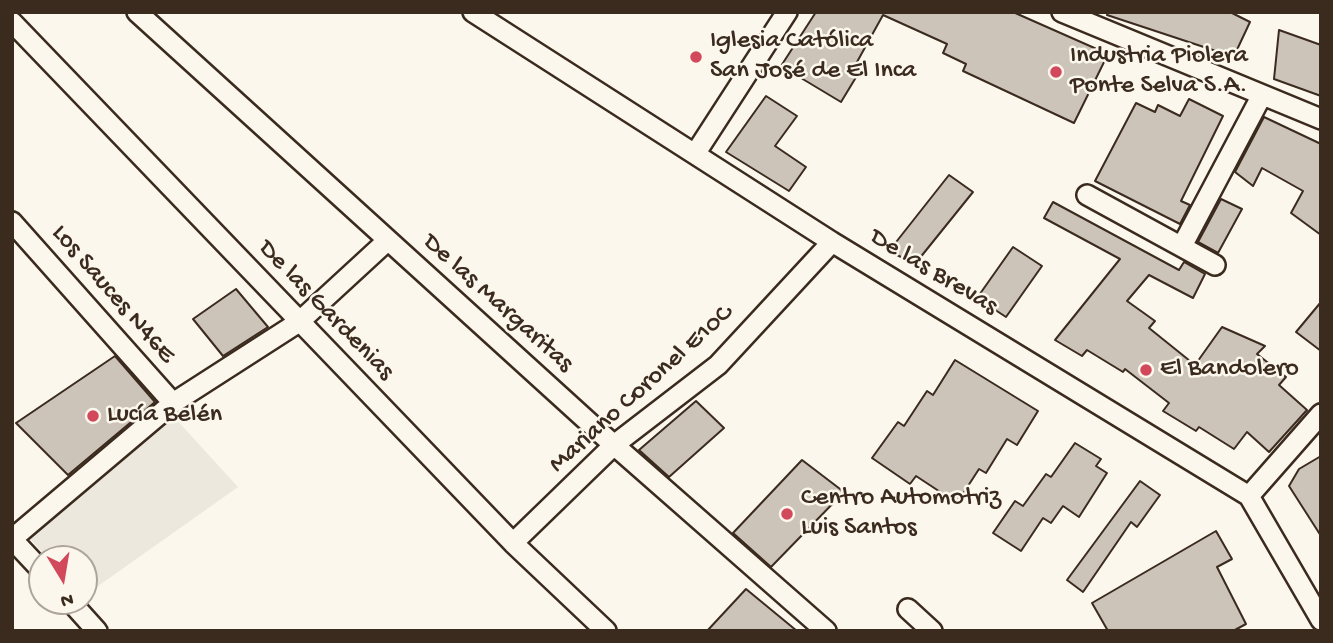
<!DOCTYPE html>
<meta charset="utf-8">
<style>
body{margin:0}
#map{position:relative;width:1333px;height:643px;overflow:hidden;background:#fbf7ec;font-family:"Gochi Hand",sans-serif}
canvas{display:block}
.frame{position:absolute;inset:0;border:14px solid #3b2a1e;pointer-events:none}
.north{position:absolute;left:28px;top:545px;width:70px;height:70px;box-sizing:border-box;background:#fbf7ec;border:2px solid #aea59a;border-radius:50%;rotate:169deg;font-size:19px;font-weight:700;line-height:28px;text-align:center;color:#3b2a1e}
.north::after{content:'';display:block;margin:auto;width:24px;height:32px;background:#d1495b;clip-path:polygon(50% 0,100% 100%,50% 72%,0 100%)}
</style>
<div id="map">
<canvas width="1333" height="643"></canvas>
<div class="frame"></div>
<div class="north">N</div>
</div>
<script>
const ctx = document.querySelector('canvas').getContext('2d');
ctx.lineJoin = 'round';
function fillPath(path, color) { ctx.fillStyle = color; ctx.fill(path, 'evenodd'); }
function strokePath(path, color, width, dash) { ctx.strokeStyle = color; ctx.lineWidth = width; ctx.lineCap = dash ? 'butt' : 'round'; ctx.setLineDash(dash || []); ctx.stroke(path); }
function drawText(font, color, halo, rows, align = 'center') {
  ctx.font = font + ' "Gochi Hand",sans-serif'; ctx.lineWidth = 5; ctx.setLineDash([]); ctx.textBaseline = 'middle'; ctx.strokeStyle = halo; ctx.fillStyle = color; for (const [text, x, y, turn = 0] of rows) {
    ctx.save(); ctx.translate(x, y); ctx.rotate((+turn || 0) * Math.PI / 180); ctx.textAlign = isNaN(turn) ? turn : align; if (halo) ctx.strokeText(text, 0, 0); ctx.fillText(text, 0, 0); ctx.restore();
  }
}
const built = new Path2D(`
 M174,417l64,70 -154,109v-37h-35l-20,-21z`);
const building = new Path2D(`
 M816,12h197l95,42 -34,69 -111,-52 3,-7 -23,-11 4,-9 -64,-29 -31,56 6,3 -17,28 -60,-36z
 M1108,12h122l20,10 -15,32 -6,-2 -1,3 -121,-40z
 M1279,30l42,15v51l-47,-17z
 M766,96l31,20 -22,30 31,21 -17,24 -63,-39z
 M1189,99l34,17 -42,85 9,4 -10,19 -85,-43 41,-78 19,9 3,-7 22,11z
 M1264,117l57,27v91l-30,-22 12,-22 -41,-23 -9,18 -18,-14z
 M949,175l24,17 -58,72 -26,-13z
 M1221,199l21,10 -24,44 -20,-11z
 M1053,202l126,68 5,-8 21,12 -12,24 -44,-23 -22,26 28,20 -6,7 46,37 27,-38 43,19 -8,8 29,23 -7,8 28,25 -38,42 -22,-20 -13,17 -35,-22 -3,4 -33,-20 6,-8 -44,-34 -2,3 -36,-22 -5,6 -27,-16 65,-81 -76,-41z
 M1013,247l29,19 -36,51 -29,-19z
 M236,289l32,38 -45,29 -30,-37z
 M1321,302v49l-25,-19z
 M115,356l40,46 -87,73 -52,-52z
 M955,360l83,51 -21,34 -10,-6 -21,34 -7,-4 -22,34 -41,-27 -6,8 -38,-26 26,-36 6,4 23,-35 6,4z
 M696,401l28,27 -55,49 -30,-27z
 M1075,443l26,16 -5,7 11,7 -28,44 -16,-11 -12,17 -8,-5 -22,33 -28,-18 22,-32 8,5 23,-32 5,3z
 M1321,456v80l-32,-50 10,-17z
 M802,460l42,32 -73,75 -38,-34z
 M1140,481l20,14 -23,32 -6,-5 -48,70 -16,-12z
 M1216,531l16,28 -15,8 29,57 -13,7h-125l-16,-28z
 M746,589l51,42h-90z`);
const street = new Path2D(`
 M137,12l468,425 221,194
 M473,12l359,230 417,254 72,124
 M1062,12l259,107
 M12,22l501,521 93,88
 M695,154l92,-142
 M1087,195l128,70
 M12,222l161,181
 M1182,246l80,-151
 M1249,496l72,-82
 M12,539l161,-136 126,-81 88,-81
 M12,539l30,32
 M513,543l101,-98 104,-80 114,-123
 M70,601l27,30
 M908,609l24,22`);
const markers = [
 [696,57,7,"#d1495b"],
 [1056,72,7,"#d1495b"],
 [1146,370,7,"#d1495b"],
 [93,416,7,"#d1495b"],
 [787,514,7,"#d1495b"]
];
const poiNames = [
 ["Iglesia Católica",710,42],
 ["San José de El Inca",710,72],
 ["Industria Piolera",1070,57],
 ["Ponte Selva S.A.",1070,87],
 ["El Bandolero",1160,370],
 ["Lucía Belén",107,416],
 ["Centro Automotriz",801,499],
 ["Luis Santos",801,529]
];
const streetNames = [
 ["De las Brevas",933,273,31],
 ["Los Sauces N46E",112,295,49],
 ["De las Margaritas",497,304,42],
 ["De las Gardenias",325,311,46],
 ["Mariano Coronel E10C",642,390,-42]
];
fillPath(built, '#ede8dd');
fillPath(building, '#ccc4b9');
strokePath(building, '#3b2a1e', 2);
strokePath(street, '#3b2a1e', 24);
strokePath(street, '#fbf7ec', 19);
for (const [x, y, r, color] of markers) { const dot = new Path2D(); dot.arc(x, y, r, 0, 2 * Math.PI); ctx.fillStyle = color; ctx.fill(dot); strokePath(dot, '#fbf7ec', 2.5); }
drawText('26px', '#3b2a1e', '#fbf7ec', poiNames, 'left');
drawText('26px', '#3b2a1e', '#fbf7ec', streetNames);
</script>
